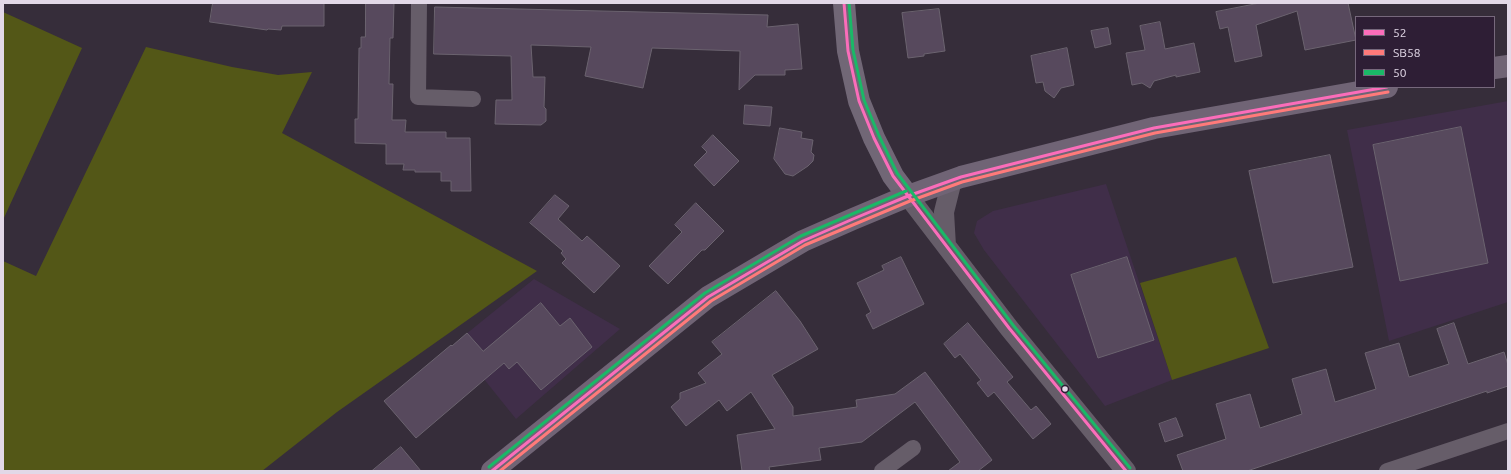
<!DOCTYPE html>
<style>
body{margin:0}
#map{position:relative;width:1511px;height:474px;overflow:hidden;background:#362d3a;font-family:Ubuntu,sans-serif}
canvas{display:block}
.frame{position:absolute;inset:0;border:4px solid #e2d8e7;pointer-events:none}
.legend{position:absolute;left:1355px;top:16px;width:140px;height:72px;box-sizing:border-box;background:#2e1e35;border:1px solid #76687c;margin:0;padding:5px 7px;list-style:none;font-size:12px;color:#e2d8e7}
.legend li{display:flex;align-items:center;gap:8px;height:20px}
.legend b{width:20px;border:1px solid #76687c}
</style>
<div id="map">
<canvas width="1511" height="474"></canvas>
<div class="frame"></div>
<ul class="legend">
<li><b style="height:5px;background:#fb6dba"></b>52</li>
<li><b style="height:5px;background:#ff7a7a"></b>SB58</li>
<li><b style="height:5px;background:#1ab867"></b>50</li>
</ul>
</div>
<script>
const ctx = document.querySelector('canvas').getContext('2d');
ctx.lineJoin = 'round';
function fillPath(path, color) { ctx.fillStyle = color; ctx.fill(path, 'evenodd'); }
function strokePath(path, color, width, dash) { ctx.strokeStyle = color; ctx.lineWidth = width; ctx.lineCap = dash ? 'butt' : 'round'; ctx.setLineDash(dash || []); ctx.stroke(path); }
const built = new Path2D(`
 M1508,101v201l-119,39 -42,-211z
 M1106,184l66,196 -67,26 -121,-156 -10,-17 3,-12 16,-10z
 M534,279l86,50 -104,90 -61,-76z`);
const green = new Path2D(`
 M3,12l79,36 -79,172z
 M146,47l86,20 46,8 34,-3 -30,61 255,138 -200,141 -75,59h-259v-210l33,15z
 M1236,257l33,91 -97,32 -32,-97z`);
const building = new Path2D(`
 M213,3h111v23h-42l-1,4 -13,-1 -1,1 -57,-8z
 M366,3h28l-1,35h-3l-1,46h4l-1,36h14l-1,12h41v6h24l1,53h-20v-10h-10v-9h-26v-2h-12l1,-6h-18v-20l-31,-1v-24h3l1,-71h2v-11h4z
 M1260,3h88l8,37 -51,10 -8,-39 -41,14 6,31 -27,6 -7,-35 -8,2 -4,-17z
 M435,7l333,8 -1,12 31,-3 4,45 -17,1v5h-30l-16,15 1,-39 -88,-3 -9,40 -58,-12 6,-29 -60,-2 2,32h12l-1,30 2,2v12l-5,4 -46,-1 1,-24h16l-1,-44 -77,-2z
 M939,9l6,42 -21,3v2l-16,2 -6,-45z
 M1160,22l5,27 29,-6 6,29 -24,5v-2l-22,6 -4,7 -8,-5 -10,2 -6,-32 19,-3 -5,-24z
 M1108,28l3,16 -16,4 -4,-17z
 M1067,48l7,37 -13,3 -7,10 -9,-7 -2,-9 -7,1 -5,-27z
 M745,105l27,2 -2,19 -26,-2z
 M1461,127l27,136 -88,18 -27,-136z
 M780,128l22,4 -1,6 12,2 -2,12 3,3 -1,6 -5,5 -15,10 -8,-2 -11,-15z
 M713,135l26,26 -25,25 -20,-21 13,-13 -5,-5z
 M1330,155l23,112 -80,16 -24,-112z
 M555,195l14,11 -11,13 24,22 5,-5 33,30 -26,27 -32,-30 4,-4 -5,-6 2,-2 -33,-28z
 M696,203l28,28 -19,19h-3l-34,34 -19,-18 33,-34 -7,-7z
 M901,257l23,47 -51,25 -7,-14 5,-3 -14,-29 27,-13 -2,-4z
 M1127,257l27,83 -56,18 -27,-83z
 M776,291l24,30 18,28 -46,26 21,32v9l64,-9 -1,-7 39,-6 30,-22 67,88 -14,11h-30l12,-9 -45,-60 -53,40 -43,6 2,12 -52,7 1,4h-28l-5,-36 38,-6 -24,-37 -24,19 -8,-11 -33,26 -15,-19 9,-8v-6l26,-10 -8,-10 24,-19 -10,-12z
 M541,303l19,23 10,-8 22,29 -51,43 -24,-28 -8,7 -5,-6 -88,75 -32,-37 67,-56 1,1 15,-13 16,18z
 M968,323l45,54 -6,5 24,28 5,-4 15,18 -18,15 -39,-47 -6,5 -11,-14 4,-3 -21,-26 -5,4 -11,-14z
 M1454,323l14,41 36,-12 4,13v21l-21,7v-2l-240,80h-64l-6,-16 49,-16 -10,-35 34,-10 10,34 42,-14 -10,-35 34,-10 9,33 41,-13 -11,-36 34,-10 10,34 40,-13 -12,-35z
 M1176,418l7,18 -18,6 -6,-18z
 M401,447l20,24h-49z`);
const minor = new Path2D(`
 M419,3l-1,94 55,2
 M882,471l31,-23
 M1387,471l121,-40`);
const tertiary = new Path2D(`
 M908,196l101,132 117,143
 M946,246l-2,-34 8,-32`);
const secondary = new Path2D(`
 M844,3l4,48 11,50 15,37 19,38 15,20`);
const primary = new Path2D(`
 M1494,68l14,-2
 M492,471l216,-174 95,-56 50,-22 55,-23 53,-19 193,-49 233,-41`);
const bus1 = new Path2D(`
 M844,3l4,48 11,50 15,37 19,38 116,152 117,143
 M492,471l216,-174 95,-56 50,-22 55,-23 53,-19 193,-49 233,-41`);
const bus2 = new Path2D(`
 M500,471l211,-170 94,-56 50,-21 55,-23 52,-19 193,-49 233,-41`);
const bus3 = new Path2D(`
 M849,3l4,47 11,50 15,36 18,37 116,152 117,143
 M489,467l216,-174 96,-57 105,-45`);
const markers = [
 [1065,389,3.5,"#e2d8e7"]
];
fillPath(built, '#402e49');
fillPath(green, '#535717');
fillPath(building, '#57495d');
strokePath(building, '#6b636f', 1);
strokePath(minor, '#665d69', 16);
strokePath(tertiary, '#665d69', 20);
strokePath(secondary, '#716776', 22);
strokePath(primary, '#706475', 22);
strokePath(bus1, '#fb6dba', 3);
strokePath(bus2, '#ff7a7a', 3);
strokePath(bus3, '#1ab867', 3);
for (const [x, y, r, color] of markers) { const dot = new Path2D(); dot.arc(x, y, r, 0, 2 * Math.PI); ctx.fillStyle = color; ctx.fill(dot); strokePath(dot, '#2e1e35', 1.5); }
</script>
